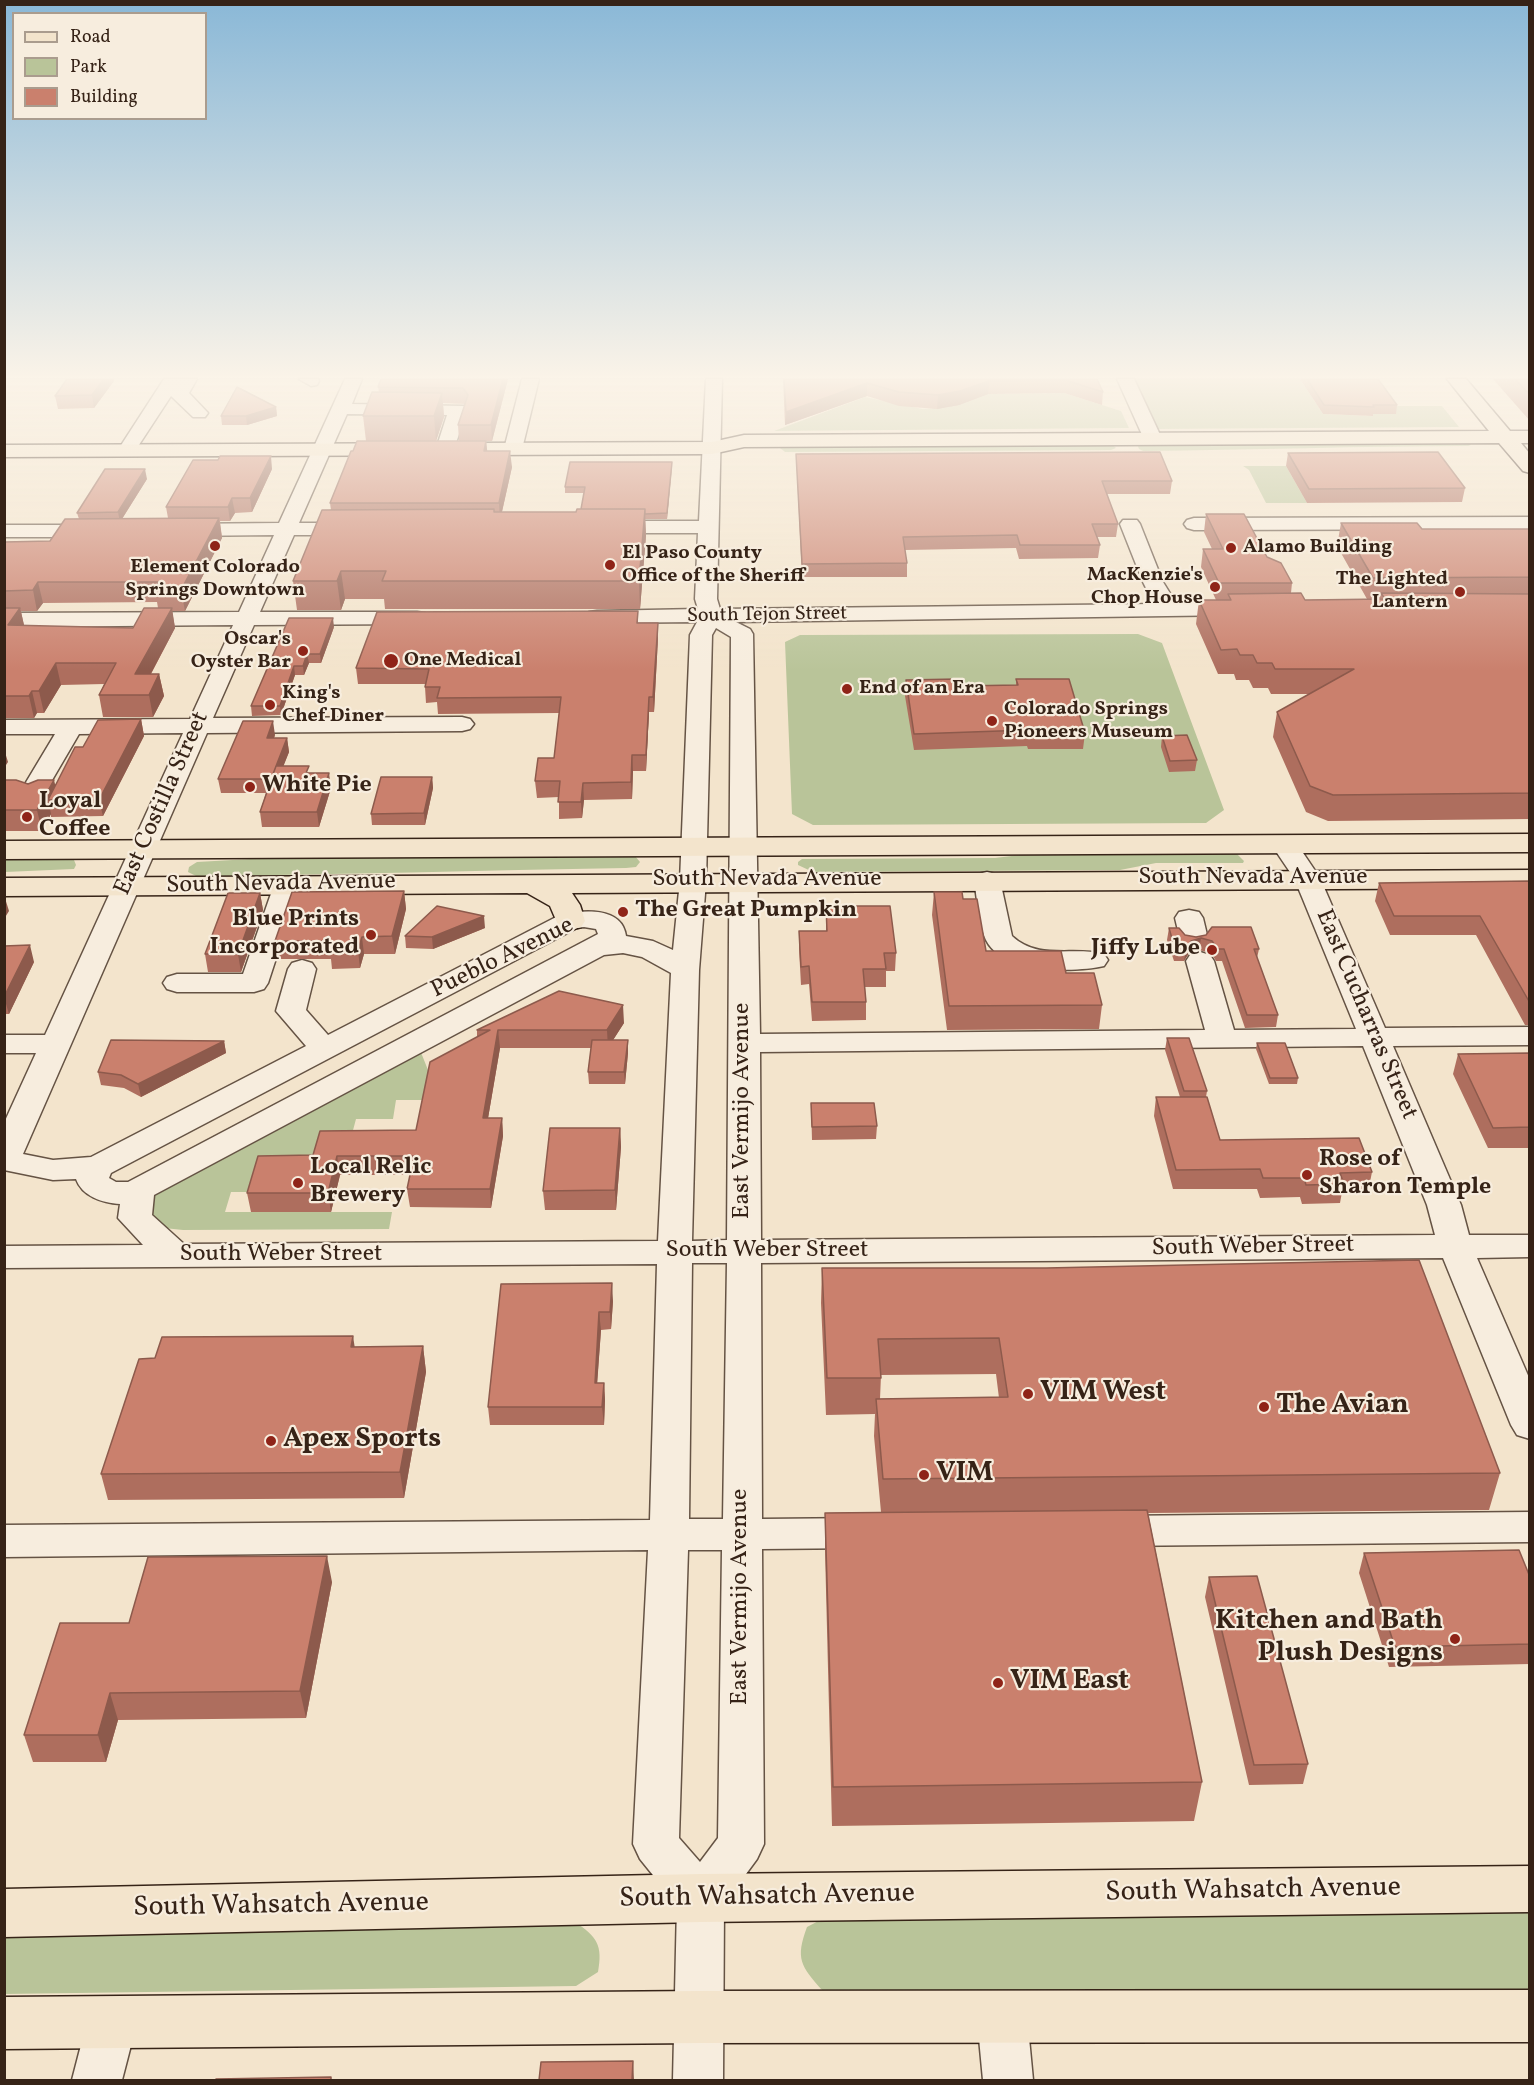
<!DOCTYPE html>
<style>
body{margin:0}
#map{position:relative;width:1534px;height:2085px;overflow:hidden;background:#f3e4cc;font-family:Vollkorn,serif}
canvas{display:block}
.frame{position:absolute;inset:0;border:6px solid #362317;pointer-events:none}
.legend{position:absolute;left:12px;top:12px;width:195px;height:108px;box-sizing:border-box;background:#f7edde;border:2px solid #aa9c8e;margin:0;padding:8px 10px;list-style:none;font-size:18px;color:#362317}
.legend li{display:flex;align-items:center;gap:12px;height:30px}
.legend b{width:30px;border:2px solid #aa9c8e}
</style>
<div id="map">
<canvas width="1534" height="2085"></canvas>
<div class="frame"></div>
<ul class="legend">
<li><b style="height:8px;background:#f3e4cc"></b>Road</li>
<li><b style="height:16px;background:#b9c499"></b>Park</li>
<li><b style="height:16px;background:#ca806d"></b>Building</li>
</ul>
</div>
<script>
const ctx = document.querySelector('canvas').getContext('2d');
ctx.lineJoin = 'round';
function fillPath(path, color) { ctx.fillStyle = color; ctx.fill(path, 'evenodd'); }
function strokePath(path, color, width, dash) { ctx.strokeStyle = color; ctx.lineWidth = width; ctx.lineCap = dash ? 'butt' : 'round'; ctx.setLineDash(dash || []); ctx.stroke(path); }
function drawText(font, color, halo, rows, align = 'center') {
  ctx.font = font + ' Vollkorn,serif'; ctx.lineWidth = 4.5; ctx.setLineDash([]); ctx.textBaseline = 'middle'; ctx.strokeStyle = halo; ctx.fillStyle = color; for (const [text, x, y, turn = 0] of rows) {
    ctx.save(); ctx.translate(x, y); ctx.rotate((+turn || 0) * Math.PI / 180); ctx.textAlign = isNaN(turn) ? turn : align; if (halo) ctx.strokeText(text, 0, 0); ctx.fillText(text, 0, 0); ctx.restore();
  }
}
const green = new Path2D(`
 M869,379l114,15 81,-1 57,18 8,17 -355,3 91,-34 58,12 25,-2 21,-6z
 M1135,379h165l23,35 49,2 -1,-2h24l-5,-8h52l17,21 -302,2z
 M1469,442l2,3 -3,1c-108,0 -216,4 -325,5l-4,-2 -2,-5z
 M966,443h145l5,5 -5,2 -326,2 -5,-4z
 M1286,466l21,37h-41l-17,-33 -6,-4z
 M1138,634l24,9 62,167 -18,13 -393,2 -21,-11 -7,-172 15,-7z
 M1230,852l7,2 7,7 -1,2h-87l-36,7 -307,2 -15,-7v-3l4,-3 193,-1 42,-5z
 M340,854l295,2 5,6 -4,5 -10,1c-143,2 -287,7 -430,8l-8,-4 1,-5 8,-5z
 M68,855l6,5 2,5 -2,4 -69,3 -1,-16z
 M420,1050l12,30 -8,20h-28l-3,19h-37l-8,30 -92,43h-25l-6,20h167l-3,17 -206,1 -19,-2 -13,-10 2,-24z
 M1529,1909v80l-682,5 -25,-4c-21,-24 -27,-31 -15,-63l21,-11z
 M575,1922c22,15 28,23 23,50l-22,14 -571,8 -1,-65z`);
const minor = new Path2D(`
 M164,379h33l-8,14 19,20 -3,4h-12l-22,-21 -38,58h-12l-3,-4z
 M299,379h19l1,2 -2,4 -6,1z
 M345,379h17l-10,25 112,2 3,4 -13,39 -3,4h-12l-3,-4 11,-34 -100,-1 -48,109h56l7,2 3,4 -3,4 -7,2h-61l-34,77h157l8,1 3,5 -3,5 -8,1 -163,1 -41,93 249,-1 8,2 4,5 -4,5 -8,2 -255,2 -184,421 30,6 38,-3 215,-111 -30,-35 12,-42 4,-6 10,-3 10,3 4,6 -10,41 22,25 232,-120c22,-5 62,-9 66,21l27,5 20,9 7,-69 10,-246 7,-13 -100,1 -8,-1 -3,-5 3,-5 8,-1 101,-2 -3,-10 3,-66h-94l-7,-2 -3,-4 3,-4 7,-2h95l7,-142h16l-5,220 3,10 434,-5 -11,-22 -23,-58 3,-4h14l3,4 23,58 13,21h63l8,1 3,5 -3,5 -8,1 -503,7 14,7 3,5 7,400 445,-4 -19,-69 4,-6 10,-3 10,3 4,6 20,69 122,-1 -54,-132 -8,-19 -23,-34 4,-6 9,-2 9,2 27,40 65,150 145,-1v18l-137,1 68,159 8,30h61v22l-53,1 53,122v59l-13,-4 -6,-10 -68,-167 -682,5 1,256 105,-1 14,4 6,11 -6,11 -14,4 -105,1 2,295 -7,15 -33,45 -1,176h-50l4,-175 -37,-46 -7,-15 15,-294 -644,7v-32l646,-5 7,-256 -653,4v-22l139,-1 -25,-27 2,-14c-18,-1 -38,-8 -44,-25l-23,1 -49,-10v-47l32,-70h-32v-18h41l138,-302 -104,1 -38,65 -9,3 -9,-3 -4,-5 36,-60h-51v-14l186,-1 43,-94 -229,2v-14l235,-1 35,-77 -93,1 -7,-2 -3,-4 3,-4 7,-2 98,-1zM716,628l15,9 -4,603 -35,1 7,-271 7,-89 6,-246zM584,927l12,2 2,5 -470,248h-12l-7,-4 2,-5 466,-245zM623,953l19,4 29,16 -13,268 -474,3 -32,-29 2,-20 450,-240zM1363,1046l64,159 8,30 -674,5 -1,-188zM692,1263h35l-4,256h-34zM688,1550h34l-4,288 -18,24 -21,-24z
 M522,379h17l-17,70 -3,4h-12l-3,-4z
 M1117,379h17l28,60 -3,4h-12l-3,-4z
 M1530,517v12l-336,1 -7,-2 -3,-4 3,-4 7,-2z
 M4,525h93l7,2 3,4 -3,4 -7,2h-93z
 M987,872l9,2 4,6 12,56c27,25 60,10 92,18l4,6 -4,6c-30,7 -102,7 -118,-26 -7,-15 -9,-43 -12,-60l4,-6z
 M287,877l10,2 3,6 -32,98 -4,6 -10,3h-77l-10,-3 -4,-6 4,-6 10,-3h66l31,-89 3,-6z
 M1189,910l10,2 4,6 5,21 -4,6 -10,2 -10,-2 -4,-6 -5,-21 4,-6z
 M1530,1512v30l-420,4 -14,-4 -6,-11 6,-11 14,-4z
 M1002,1993l17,7 8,17 6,63h-50l-6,-63 8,-17z
 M112,1998l17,7 8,17 -15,58h-50l15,-58 8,-17z`);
const major = new Path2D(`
 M1447,379h19l44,52h20v12h-9l9,11v19l-7,-2 -24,-28 -755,4 -32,7 -708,3v-12l708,-3 32,-7 745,-4z
 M1530,834v18l-1526,7v-18z
 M1530,870v18l-958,5 8,12 5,16 -4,6 -11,3 -11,-3 -9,-21 -23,-13 -523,3v-18z
 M1530,1866v46l-829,10 -697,15v-48l697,-15z
 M1530,1990v52l-830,1 -696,6v-52l696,-6z`);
const wall = new Path2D(`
 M508,379l-16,62h-33l-1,-16 7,-21 -22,-1 1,14 -8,24h-70l-3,-25 16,-24 -1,-5z
 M783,379h314l6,13 -1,13 -38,-12 -76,1 -29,11 -22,4 -38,-3 -32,-10 -82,29z
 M1300,379h78l19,26 -1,9h-23v2l-50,-2z
 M1493,379h37v42z
 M114,381l-20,27 -36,1 -3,-13z
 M276,407l1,9 -30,9h-25l-1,-9z
 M486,441l1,10 25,16 -10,45h74l5,-3 3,-16h-19v-6l107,-25 -5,57h-22l1,17 -6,73h-255l-1,-10h-39l-4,11h-44l-4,-29 38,-71 -1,-7z
 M1288,453l177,35 -3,14 -155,1 -21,-37z
 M796,454l376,27 -2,13h-63l11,30 -2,13h-19l3,8 -2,13 -79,1 -3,-11 -111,2 2,13v14h-105z
 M272,469l-20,43 -17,1 -5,8h-10l2,17 -37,73h-13l3,17 -24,46h8l5,22 -11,21h-50l-4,-22 5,-11 -43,1 -17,28h-7l-3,5h-30v-176l46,-1 29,-22 -2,-6 70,-34 -25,40 46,-1 -2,-11zM157,602l1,6 -25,20 -109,-2 -3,-15h16l6,-8z
 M1206,514l86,69 -1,10 14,7 62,-1 -30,-53 4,-23 81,6h108v290l-202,2 -22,-9 -33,-75 4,-25 33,-18h-39l-3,-6h-15l-4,-8h-13l-2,-6h-16l-22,-50 3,-24h17l-15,-33 2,-18h9l-8,-17z
 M638,611v12l20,15 -4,74h-5l-3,59h-13l-1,28 -48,1 -2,18 -23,1v-22l-22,1 -2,-17 19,-23 5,-45 -121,1 -1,-12 -11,1 -1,-16v-3h-67l-2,-16z
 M334,627l-13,36h-12l-5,12h-9l-14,40 -29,1 -1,-10z
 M1016,679l69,54 -2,16h-55l-1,-3 -113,4 -9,-54 1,-16 54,6 56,-1z
 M141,719l3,17 -41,80 -52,1v-3l-9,17h-38v-51l24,4 27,1 28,-38z
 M275,735l-1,3h13l2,14 -6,14 27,7 21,15 -12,39h-57l-2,-15 6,-19h-45l-3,-14z
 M1162,736l35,24 -2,11 -26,1 -8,-25z
 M432,777l1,11 -8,37h-53l-1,-11z
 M1530,881v144h-5l-49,-90h-86l-15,-34 4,-18z
 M404,891l2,18 -11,45h-31l-4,14 -28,1 -1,-10h-53l-3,-18z
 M934,892l29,7 23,52 80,22 36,32 -3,24 -152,1 -15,-115z
 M260,893l3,17 -22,62h-33l-3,-18z
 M826,906l70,47 -1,18h-9v16h-21l1,15v18l-54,1 -3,-37 -8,1 -2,-36v-18h27z
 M485,928l-52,21 -27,-1 -1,-12z
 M1169,928l16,7 74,14 -2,9 21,57 -2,12 -31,1 -23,-67h-6l-5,-8 -12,-3 -10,3 -5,8h-10l-7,-21z
 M4,946l30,16 -25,52h-5z
 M624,1023l-11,17 15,13 -3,31h-36l-1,-12 3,-24h-91l-12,70h14l1,18 -12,72 -81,-1 -3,-18 3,-14h-70l-9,37h-80l-4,-19 66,-38 103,-25 61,-93v-7z
 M1167,1038l40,53 -1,6 14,43 152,32 -4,20h-26l-2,11 -38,1 -2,-7 -40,1 -3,-9h-84l-19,-73 2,-19h24l-15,-47z
 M224,1041l2,12 -85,44 -17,-9 -23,-3 -3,-13z
 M1257,1043l41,35 -1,6h-28l-13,-35z
 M1530,1053v97l-2,-2h-40l-35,-74 5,-20z
 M811,1103l66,23 -1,13 -64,1z
 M620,1128l1,19 -5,63h-71l-2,-19z
 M822,1268l678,205 -11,37 -341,3 54,269 -8,39 -362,5 -7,-275v-38l56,-1 -7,-76 1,-22 -49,1 -5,-112zM996,1374l3,24 -119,1 1,-24z
 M613,1301l-2,28 -10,1 -4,53h7l1,17 -1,25h-114l-2,-18z
 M423,1346l3,26 -22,126 -296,2 -7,-26 54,-116 199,-11z
 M1364,1553l166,24v87l-141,3 -30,-94z
 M1209,1577l99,187 -5,20 -54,1 -44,-188z
 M332,1582l-26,136 -188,2 -12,42h-73l-9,-27 105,-112z`);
const shadedWall = new Path2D(`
 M104,379h10v2l-20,27 -2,-13z
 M503,379h5l-16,62 -1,-16z
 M989,381l-1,13 -29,11 -22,4 1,-14z
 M867,383v13l-82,29 1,-13z
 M442,393l2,24 -8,24 -2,-25z
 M276,407l1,9 -30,9 -1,-9z
 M486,441l2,16 -4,-6z
 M510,451l2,16 -12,53 -1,-17z
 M271,456l1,13 -20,43 -2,-14z
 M672,462v5l-5,52v-6z
 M145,469l2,10 -27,43 -2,-10z
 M232,498l3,15 -5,8 -2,-14z
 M645,509l1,27 -6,73 -1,-28z
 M219,518l3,20 -37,73 -4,-21z
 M341,571l4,28 -4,11 -4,-29z
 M38,582l5,21 -6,8 -4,-21z
 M20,608l5,21 -17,-4z
 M172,608l3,20 -36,68 -4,-22z
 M333,618l1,9 -13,36 -1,-9z
 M658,623v15l-4,74 -1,-15z
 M307,654l2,9 -5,12 -1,-9z
 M56,663l5,22 -17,28 -5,-22z
 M294,666l1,9 -14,40 -1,-9z
 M159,674l5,22 -11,21 -4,-22z
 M32,691l5,22 -3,5 -5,-22z
 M649,697v15l-3,59v-16z
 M141,719l3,17 -41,80 -4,-16z
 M273,721l2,14 -6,17 -2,-14z
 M287,738l2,14 -16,41 -2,-14z
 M4,749l4,13 -4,6z
 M632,755l1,16 -1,28 -1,-17z
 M329,773l2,15 -12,39 -2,-15z
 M432,777l1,11 -8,37 -1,-12z
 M54,780l5,20h-11l3,14 -9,17 -5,-21z
 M583,783l1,17 -2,18 -1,-16z
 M404,891l2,18 -11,45 -3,-18z
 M260,893l3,17 -22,62 -3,-18z
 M4,895l5,16 -5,8z
 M484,916l1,12 -52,21 -1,-12z
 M362,937l2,17 -4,14 -2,-18z
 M1201,938l-2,12 -10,3 -5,8 2,-12 5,-8z
 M30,945l4,17 -25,52 -5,-17z
 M623,1005l1,18 -16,25 -1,-18z
 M498,1030l2,18 -15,88 -2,-18z
 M628,1040v13l-3,31 -1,-12z
 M224,1041l2,12 -85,44 -3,-13z
 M502,1118l1,18 -12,72 -1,-19z
 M620,1128l1,19 -5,63 -1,-20z
 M337,1156l3,19 -9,37 -3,-19z
 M612,1283l1,18 -2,28 -1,-17z
 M599,1312l2,18 -5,70 -1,-17z
 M353,1336l4,26 -6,-15z
 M423,1346l3,26 -22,126 -4,-26z
 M604,1383l1,17 -1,25 -2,-18z
 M327,1556l5,26 -26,136 -6,-27z
 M110,1693l8,27 -12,42 -8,-27z
 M633,2061l1,19h-2z`);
const building = new Path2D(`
 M67,379h37l-12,16 -37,1z
 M381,379h122l-12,46h-33l10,-30 -5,-7 -85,-1z
 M784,379h313l6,13 -38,-12 -76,1 -29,10 -22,4 -39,-3 -32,-9 -81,29z
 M1307,379h71l19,26h-24l1,2 -50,-2z
 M1515,379h15v16z
 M237,387l39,20 -30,9h-25z
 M372,392l70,1 -8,23h-71z
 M357,441h129l-2,10h26l-11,52h-169l21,-52h2z
 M1160,452l12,29h-70l16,43h-26l8,21h-80l-3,-10 -114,2 4,26 -105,1 -6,-110z
 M1438,452l27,36 -156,1 -21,-36z
 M220,456h51l-21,42h-18l-4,9h-62l27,-47h25z
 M570,462h102l-5,51 -22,1v-5h-64l4,-22h-20z
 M105,469h40l-27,43 -41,1z
 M494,509v3h82l1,-3h68l-6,72h-257l4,-10h-45l-4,10h-44l29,-71z
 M1206,514h38l23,43 14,6 11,20h-73l-16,-34h20z
 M219,518l-38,72h-27l5,-8h-121l-5,8 -29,1v-49l46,-1 15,-22z
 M1341,523h76l5,6h108v48l-157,1z
 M1301,593l4,7 80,-1 -4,-6 149,1v199l-197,2 -23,-9 -33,-74 77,-43h-79l-3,-6h-15l-4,-8h-13l-3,-6 -16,1 -22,-50h32l-3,-6z
 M4,608h16l-12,17 125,3 11,-20h28l-37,66h24l-10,21h-50l17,-32h-60l-17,28h-7l-3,5h-25z
 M638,611l-1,12h21l-5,74h-4l-3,58h-14l-1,27 -48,1 -2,19h-23l2,-21h-25l3,-23h16l7,-61 -124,1 3,-11h-15l4,-18 -73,-1 21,-56z
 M289,618h44l-13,36h-13l-4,12h-9l-14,40h-29z
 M958,679l2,7 58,-1 -2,-6h53l16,54h-56l-1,-3 -114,4 -8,-54z
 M141,719l-42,81h-51l27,-53h8l15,-27z
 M243,721h30l-6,17h20l-16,41h-53z
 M1187,735l10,25 -27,1 -8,-25z
 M276,766h33l-3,7h23l-12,39h-57z
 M381,777h51l-8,36 -53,1z
 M4,780h12l12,4 10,-4h16l-17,30h-33z
 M1530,881v122l-50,-87h-86l-15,-33z
 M404,891l-12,45 -30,1 -4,13 -28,1 2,-10h-57l17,-49z
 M934,892h28l1,7h14l9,52h75l5,22h28l8,32 -153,1z
 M228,893h32l-22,61h-33z
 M437,906l47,10 -52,21 -27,-1z
 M826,906h64l6,47h-12l2,16h-23l3,33h-54l-3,-36 -8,1 -2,-36h28z
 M1212,927h39l8,22h-5l24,66h-31l-23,-66h-6l-6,-8 -11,-3 -10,3 -5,8h-11l-6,-21h10l6,7 11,2 10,-2z
 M30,945l-26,52v-51z
 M559,991l64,14 -16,25h-109l-15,88h19l-12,71h-83l7,-33h-77l-9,37h-81l11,-37 55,-1 7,-24 96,-1 14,-68 60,-32h-13z
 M1167,1038h22l18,53h-23z
 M111,1040l113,1 -86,43 -17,-9 -23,-3z
 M592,1040h36l-4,32h-36z
 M1257,1043h28l13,35h-28z
 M1530,1053v74l-37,1 -35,-74z
 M1156,1097h51l13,43 139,-2 13,34 -32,1 4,11 -38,1 -2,-7h-41l-3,-9 -84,1z
 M811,1103h63l3,23 -65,1z
 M550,1128h70l-5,62 -72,1z
 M1419,1260l81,213 -617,6 -7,-80 132,-2 -9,-59 -121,1 3,39h-54l-5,-110h224z
 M612,1283l-2,29h-11l-4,71h9l-2,24h-114l13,-123z
 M353,1336l-2,11 72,-1 -23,126 -299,2 38,-115 16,-1 7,-21z
 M1147,1510l55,272 -369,5 -8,-274z
 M1519,1550l11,27v67l-135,3 -31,-94z
 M327,1556l-27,135 -190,2 -12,42h-74l36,-112h69l19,-66z
 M1257,1576l51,188 -54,1 -45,-188z
 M633,2061l-1,19h-93l2,-18z
 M331,2077v3h-115v-1z`);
const markers = [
 [215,546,6,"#8f2418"],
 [1231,548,6,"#8f2418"],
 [610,565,6,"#8f2418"],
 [1215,587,6,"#8f2418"],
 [1460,592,6,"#8f2418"],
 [303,651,6,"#8f2418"],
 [391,661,8,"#8f2418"],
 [847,689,6,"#8f2418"],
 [270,705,6,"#8f2418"],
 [992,721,6,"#8f2418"],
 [250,787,6,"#8f2418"],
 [27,817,6,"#8f2418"],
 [623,912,6,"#8f2418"],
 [371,935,6,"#8f2418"],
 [1212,950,6,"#8f2418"],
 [1307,1175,6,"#8f2418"],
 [298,1183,6,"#8f2418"],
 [1028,1394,6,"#8f2418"],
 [1264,1407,6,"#8f2418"],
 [271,1441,6,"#8f2418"],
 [924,1475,6,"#8f2418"],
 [1455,1639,6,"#8f2418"],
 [998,1683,6,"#8f2418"]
];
const farPoinames = [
 ["Alamo Building",1243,548],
 ["El Paso County",622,554],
 ["Office of the Sheriff",622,577],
 ["Element Colorado",215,568,"center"],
 ["Springs Downtown",215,591,"center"],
 ["MacKenzie's",1203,576,"right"],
 ["Chop House",1203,599,"right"],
 ["The Lighted",1448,580,"right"],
 ["Lantern",1448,603,"right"],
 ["Oscar's",291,640,"right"],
 ["Oyster Bar",291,663,"right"],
 ["One Medical",404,661],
 ["End of an Era",859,689],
 ["King's",282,694],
 ["Chef Diner",282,717],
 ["Colorado Springs",1004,710],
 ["Pioneers Museum",1004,733]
];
const farStreetnames = [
 ["South Tejon Street",767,616,-1]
];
const poiNames = [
 ["White Pie",262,787],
 ["Loyal",39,803],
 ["Coffee",39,831],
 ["The Great Pumpkin",635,912],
 ["Blue Prints",359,921,"right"],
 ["Incorporated",359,949,"right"],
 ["Jiffy Lube",1200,950,"right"],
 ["Rose of",1319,1161],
 ["Sharon Temple",1319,1189],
 ["Local Relic",310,1169],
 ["Brewery",310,1197]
];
const streetNames = [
 ["East Costilla Street",163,804,-66],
 ["South Nevada Avenue",1253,879],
 ["South Nevada Avenue",767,881],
 ["South Nevada Avenue",281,885,-1],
 ["Pueblo Avenue",503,959,-26],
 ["East Cucharras Street",1365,1015,67],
 ["East Vermijo Avenue",744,1111,-90],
 ["South Weber Street",1253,1248,-1],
 ["South Weber Street",767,1252],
 ["South Weber Street",281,1256],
 ["East Vermijo Avenue",742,1597,-90]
];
const nearPoinames = [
 ["VIM West",1040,1394],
 ["The Avian",1276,1407],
 ["Apex Sports",283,1441],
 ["VIM",936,1475],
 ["Kitchen and Bath",1443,1623,"right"],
 ["Plush Designs",1443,1655,"right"],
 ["VIM East",1010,1683]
];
const nearStreetnames = [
 ["South Wahsatch Avenue",1253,1892,-1],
 ["South Wahsatch Avenue",767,1898,-1],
 ["South Wahsatch Avenue",281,1907,-1]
];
fillPath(green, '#b9c499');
strokePath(minor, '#655344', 3);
strokePath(major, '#362317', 3);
fillPath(minor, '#f7edde');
fillPath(major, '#f3e4cc');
fillPath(wall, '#ae6e5e');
fillPath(shadedWall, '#8d5a4c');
fillPath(building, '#ca806d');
strokePath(building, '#8d5a4c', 1.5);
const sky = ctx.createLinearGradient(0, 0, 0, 671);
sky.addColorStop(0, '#8ab8d7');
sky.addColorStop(0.56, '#faf3e8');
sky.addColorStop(1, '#faf3e800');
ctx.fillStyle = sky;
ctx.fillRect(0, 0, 1534, 671);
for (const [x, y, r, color] of markers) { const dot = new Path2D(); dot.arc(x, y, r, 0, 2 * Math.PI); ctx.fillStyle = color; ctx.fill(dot); strokePath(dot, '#f7edde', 2); }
drawText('bold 20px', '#362317', '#f7edde', farPoinames, 'left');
drawText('20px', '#362317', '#f7edde', farStreetnames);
drawText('bold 24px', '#362317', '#f7edde', poiNames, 'left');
drawText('24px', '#362317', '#f7edde', streetNames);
drawText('bold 28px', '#362317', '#f7edde', nearPoinames, 'left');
drawText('28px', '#362317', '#f7edde', nearStreetnames);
</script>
